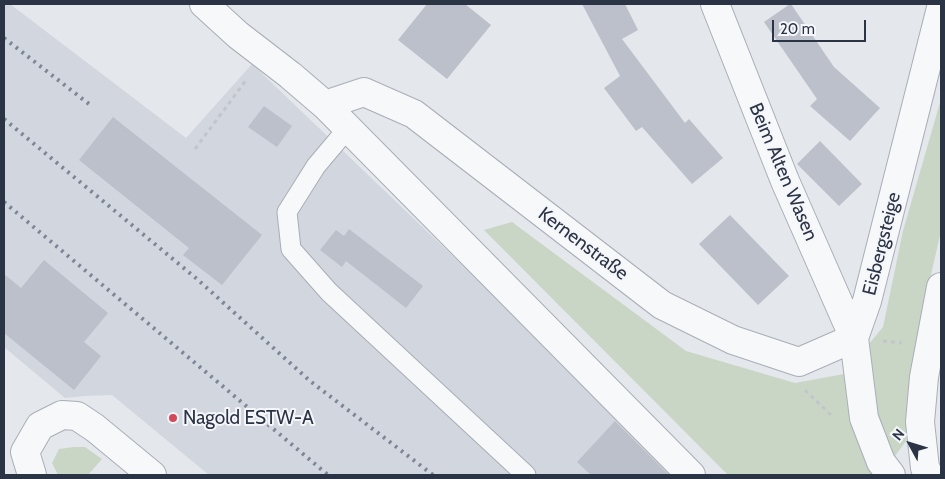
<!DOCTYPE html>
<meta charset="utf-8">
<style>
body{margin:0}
#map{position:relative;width:945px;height:479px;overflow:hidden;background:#e4e7ec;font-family:Cabin,sans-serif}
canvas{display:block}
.frame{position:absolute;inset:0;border:5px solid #2b3445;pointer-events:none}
.north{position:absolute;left:885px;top:419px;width:50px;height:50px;-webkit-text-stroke:4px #f4f6f9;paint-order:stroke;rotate:309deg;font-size:14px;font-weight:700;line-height:20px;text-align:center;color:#2b3445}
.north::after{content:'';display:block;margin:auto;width:18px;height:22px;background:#2b3445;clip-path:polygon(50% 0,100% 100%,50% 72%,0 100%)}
.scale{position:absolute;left:772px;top:20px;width:94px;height:22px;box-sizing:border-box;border:2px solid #2b3445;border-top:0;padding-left:6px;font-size:15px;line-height:18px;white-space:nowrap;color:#2b3445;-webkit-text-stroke:4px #f4f6f9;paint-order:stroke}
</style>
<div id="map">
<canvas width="945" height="479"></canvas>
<div class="frame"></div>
<div class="north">N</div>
<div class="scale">20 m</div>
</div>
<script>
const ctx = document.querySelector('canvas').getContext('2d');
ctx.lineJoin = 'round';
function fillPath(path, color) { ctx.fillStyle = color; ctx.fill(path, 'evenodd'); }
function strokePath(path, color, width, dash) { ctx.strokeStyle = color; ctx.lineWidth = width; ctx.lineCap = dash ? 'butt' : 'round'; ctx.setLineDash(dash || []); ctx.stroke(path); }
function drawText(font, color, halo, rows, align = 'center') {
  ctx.font = font + ' Cabin,sans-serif'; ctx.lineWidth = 4; ctx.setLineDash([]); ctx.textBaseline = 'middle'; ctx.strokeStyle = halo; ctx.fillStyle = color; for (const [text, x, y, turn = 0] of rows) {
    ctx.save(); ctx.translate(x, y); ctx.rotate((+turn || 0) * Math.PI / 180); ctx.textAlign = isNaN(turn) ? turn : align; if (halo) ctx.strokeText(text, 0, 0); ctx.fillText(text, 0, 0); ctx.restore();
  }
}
const built = new Path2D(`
 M4,4h6l176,134 66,-74 430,411h-473l-97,-80 -28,1 -19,2 -61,-51z`);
const green = new Path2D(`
 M941,99v132l-22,96 -13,114 -25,34h-153l-244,-245 28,-8 174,129 109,32 49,-9 39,-47 20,-96z
 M74,447h11l17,12 -14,16h-30l-6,-12 7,-14z`);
const building = new Path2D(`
 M427,4h38l26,21 -44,54 -49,-39z
 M582,4h43l13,26 -16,9 63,84 4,-4 34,39 -31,26 -50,-57 -6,4 -32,-43 16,-12z
 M790,4h1l43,63 46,41 -30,33 -40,-35 7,-7 -53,-77z
 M264,106l28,20 -15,21 -29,-20z
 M113,117l149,118 -40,50 -39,-30 6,-7 -110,-88z
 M820,141l42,43 -23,22 -42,-42z
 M730,215l59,61 -31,29 -59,-61z
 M349,229l74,57 -17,22 -60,-47 -4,6 -22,-17 16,-20 8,6z
 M44,260l64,53 -24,29 17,14 -27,34 -70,-57v-59l17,14z
 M615,421l54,54h-78l-14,-13z`);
const path = new Path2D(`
 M195,149l52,-70
 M883,341l19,2
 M805,390l28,27`);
const lane = new Path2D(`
 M348,128l-32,38 -29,46 4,37 38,43 197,183`);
const street = new Path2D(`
 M204,4l34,31 52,40 35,30 366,370
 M715,4l70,177 69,157
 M325,105l39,-13 50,22 248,191 71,35 66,22 55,-24
 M32,475l-7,-23 15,-26 22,-11 15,1 18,12 57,47
 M891,475l-10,-13 -17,-44 -10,-80 13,-37 74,-293
 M929,475l-4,-7 -5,-46 4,-45 17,-90`);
const rail = new Path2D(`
 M4,38l85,66
 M4,119l193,160 113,102 123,94
 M4,202l324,273`);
const markers = [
 [173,418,5,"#d1495b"]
];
const streetNames = [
 ["Beim Alten Wasen",783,172,67],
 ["Kernenstraße",583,244,37],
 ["Eisbergsteige",882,244,-76]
];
const poiNames = [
 ["Nagold ESTW-A",183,418]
];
fillPath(built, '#d2d6de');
fillPath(green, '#c9d6c5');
fillPath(building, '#bbc0ca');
strokePath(lane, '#a9aeb7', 21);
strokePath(street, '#a9aeb7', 30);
strokePath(path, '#c2c5cb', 3, [4, 4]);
strokePath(lane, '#f7f8fa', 19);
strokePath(street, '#f7f8fa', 28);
strokePath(rail, '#7d8696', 4, [2.5, 5]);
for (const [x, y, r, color] of markers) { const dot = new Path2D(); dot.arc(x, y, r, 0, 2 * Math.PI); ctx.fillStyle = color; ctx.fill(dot); strokePath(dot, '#f4f6f9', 2); }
drawText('19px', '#2b3445', '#f4f6f9', streetNames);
drawText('19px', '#2b3445', '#f4f6f9', poiNames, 'left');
</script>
